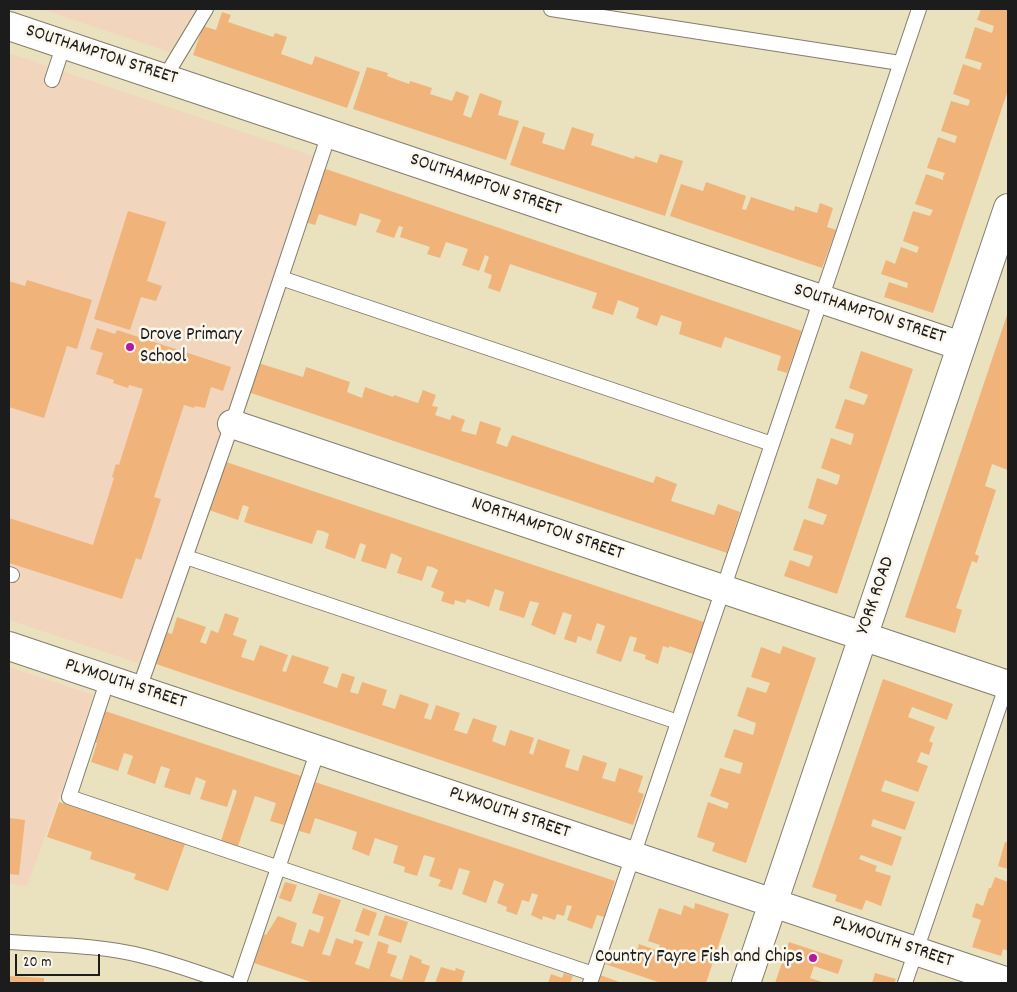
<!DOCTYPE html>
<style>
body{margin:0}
#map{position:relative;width:1017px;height:992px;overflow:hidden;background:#eae1be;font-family:Dekko,sans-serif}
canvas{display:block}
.frame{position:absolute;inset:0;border:10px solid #1c1c1c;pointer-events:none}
.scale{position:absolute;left:15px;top:954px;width:85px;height:22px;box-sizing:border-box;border:2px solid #1c1c1c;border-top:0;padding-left:6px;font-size:15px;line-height:18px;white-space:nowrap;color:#1c1c1c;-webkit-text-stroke:4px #fbf7ec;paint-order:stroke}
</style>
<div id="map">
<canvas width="1017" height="992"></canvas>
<div class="frame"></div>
<div class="scale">20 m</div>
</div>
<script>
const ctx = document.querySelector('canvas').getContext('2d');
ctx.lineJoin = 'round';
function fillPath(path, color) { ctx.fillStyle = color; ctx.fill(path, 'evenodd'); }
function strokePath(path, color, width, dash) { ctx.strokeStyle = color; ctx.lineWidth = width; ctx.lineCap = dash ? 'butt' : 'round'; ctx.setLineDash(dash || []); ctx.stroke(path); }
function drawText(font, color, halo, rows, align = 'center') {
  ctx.font = font + ' Dekko,sans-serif'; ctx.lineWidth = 5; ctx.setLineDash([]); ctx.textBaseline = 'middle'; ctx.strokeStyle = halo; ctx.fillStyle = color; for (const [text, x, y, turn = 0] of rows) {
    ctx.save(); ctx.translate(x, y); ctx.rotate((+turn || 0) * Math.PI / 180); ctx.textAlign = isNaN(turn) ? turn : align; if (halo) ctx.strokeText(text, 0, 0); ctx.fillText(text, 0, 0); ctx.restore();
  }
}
const built = new Path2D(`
 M41,9h155l-26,43z
 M9,53l307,104 -81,240 -94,267 -132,-44z
 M9,667l84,28 -22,70 -44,121 -18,-3z`);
const building = new Path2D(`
 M981,9h27v81l-75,223 -49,-16 5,-15 18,6 1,-5 -27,-9 5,-14 9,4 6,-17 16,6 2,-6 -16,-6 10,-30 17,5 3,-6 -18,-6 11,-30 17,6v-3l2,-4 -18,-5 11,-31 17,6 2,-7 -16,-5 10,-30 17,5 1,-2 1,-4 -17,-6 10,-30 17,6 2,-7 -17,-5 10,-31 17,6 2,-7 -17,-6z
 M222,12l9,3 -3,7 45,15 2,-4 12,4 -6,17 31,11 3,-9 45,16 -13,36 -154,-53 10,-29 13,4z
 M367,67l21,6 -1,3 22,8 1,-3 22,7 -2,6 22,7 4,-10 13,5 -6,19 8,3 9,-25 22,8 -4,14 21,6 -13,39 -153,-51z
 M523,126l22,7 -3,10 22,7 8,-23 22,7 -3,11 43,14 1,-3 22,7 3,-9 23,7 -18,55 -155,-51z
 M323,168l479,163 -15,42 -10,-3 4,-14 -56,-19 -4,11 -42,-14 3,-12 -21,-7 -4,11 -21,-8 3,-10 -21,-8 -5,15 -21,-7 5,-15 -87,-29 -10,28 -12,-4 4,-13 -8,-3 5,-15 -4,-2 -6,16 -17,-6 6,-16 -22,-7 -6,16 -13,-4 3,-7 -30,-10 3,-10 -4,-1 -5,12 -18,-6 5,-12 -21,-7 -4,13 -37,-12 -4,11 -10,-3z
 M706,182l40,14 -4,13 4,1 5,-13 43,14 1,-5 22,7 3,-10 13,5 -6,19 9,3 -14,38 -152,-52 11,-32 22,7z
 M128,211l38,11 -19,59 15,5 -6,15 -15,-4 -11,33 -36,-11z
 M27,280l65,20 -15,49 -10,-3 -23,72 -35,-11v-126l16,5z
 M1008,312v158l-16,-6 -7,22 11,4 -21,64 4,2 -2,7 -5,-2 -16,47 6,2 -7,23 -50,-16z
 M97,328l18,6 2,-4 114,37 -8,24 -12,-4 -6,21 -10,-2 -1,2 -10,-3 -30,92 7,2 -20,61 -5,-2 -14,41 -113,-36v-45l84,27 21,-67 -2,-1 4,-13 3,1 24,-76 -14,-4 -1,3 -15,-5 1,-3 -18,-6 7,-21 -13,-4z
 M861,351l52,18 -76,225 -53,-18 6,-16 19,7 4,-11 -20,-6 11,-31 19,6 4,-10 -19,-7 9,-30 20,7 2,-5 1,-5 -19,-7 10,-30 20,7 3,-11 -19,-6 10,-29 19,6 4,-10 -19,-7z
 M255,362l48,15 3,-10 44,15 -3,10 15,6 3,-11 28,10 1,-2 24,8 5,-13 13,5 -4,11 6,1 -3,8 15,5 2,-5 13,5 -4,11 15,4 4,-14 21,7 -5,15 11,4 5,-12 141,48 3,-7 21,8 -6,17 43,14 4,-11 22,8 -13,41 -482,-162z
 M223,461l481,161 -11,32 -24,-8v2l-6,-2 -5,18 -13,-5 1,-4 -13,-4 4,-13 -7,-2 -9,26 -25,-9 9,-27 -8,-3 -6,18 -13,-5 -2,7 -12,-4 8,-24 -9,-3 -8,23 -24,-10 8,-22 -9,-2 -6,17 -25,-8 5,-18 -9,-3 -6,18 -22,-8 -2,4 -10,-3 -1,5 -13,-4 3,-9 -13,-5 7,-17 -6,-3 -5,-1 -5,15 -25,-8 5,-15 -6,-3 -5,-2 -5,16 -25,-8 5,-16 -6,-2 -5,16 -30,-11 4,-14 -6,-3 -6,-1 -5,14 -68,-22 5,-15 -6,-2 -5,15 -32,-11z
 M225,613l14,5 -6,17 14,5 -6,17 13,4 6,-16 28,10 -6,16 4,1 6,-17 37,12 -6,16 14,5 5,-15 13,4 -5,15 8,2 4,-12 25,8 -5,15 13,4 5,-15 29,10 -5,14 7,2 5,-15 24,8 -6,17 13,4 6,-16 24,8 -5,15 5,2 8,3 5,-16 24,8 -5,15 4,2 5,-16 32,11 -5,17 13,4 5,-16 24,8 -5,15 13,4 4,-14 24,8 -5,16 6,2 -11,31 -480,-162 10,-32 9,3 5,-17 29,10 -6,15 6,2 5,-14 7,3z
 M783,646l33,12 -70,205 -34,-12 3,-8 -18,-6 11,-35 19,7 2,-6 -19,-7 10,-28 20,6 3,-11 -19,-6 10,-28 19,6 3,-12 -19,-7 10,-29 19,6 4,-10 -19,-6 10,-30 19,7z
 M883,679l70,25 -6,16 -35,-13 -4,10 27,10 -6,14 4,2 -4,12 -8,-3 -4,10 11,4 -10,26 -33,-12 -4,11 34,11 -10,28 -32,-11 -2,7 31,11 -10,29 -31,-11 -2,4 18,7 -2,5 16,5 -10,30 -15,-6 -4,10 -27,-9 2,-6 -25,-8z
 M102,710l199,66 -17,49 -14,-4 6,-18 -21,-7 -18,53 -17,-5 17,-53 -4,-2 -6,18 -27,-8 6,-18 -10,-4 -6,18 -26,-8 6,-18 -9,-3 -6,18 -28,-10 6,-18 -9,-3 -6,18 -27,-9 6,-19 -5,-2z
 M312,781l303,100 -11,36 -7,-2 -5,14 -25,-9 5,-14 -5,-1 -3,11 -7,-2 -2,6 -12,-4 -1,4 -11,-5 7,-20 -6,-2 -3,9 -7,-2 -5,15 -11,-4 1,-4 -10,-4 7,-19 -10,-4 -8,23 -24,-9 8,-23 -11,-3 -7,22 -14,-4 3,-6 -12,-4 6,-18 -11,-3 -7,21 -13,-4 1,-5 -12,-4 5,-17 -23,-8 -6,18 -17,-7 5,-17 -42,-14 -5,16 -14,-4z
 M59,802l126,42 -17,47 -34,-12 2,-5 -46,-15 2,-7 -45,-15z
 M9,818l16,2 -6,55 -10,-1z
 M1005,842l3,1v26l-10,-3z
 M995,877l13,5v69l-5,-2 -2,7 -29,-9 9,-27 -9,-3 4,-14 7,3 6,-18h2z
 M285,882l12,3 -6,17 -12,-4z
 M319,893l22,7 -19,54 8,2 6,-18 17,6 1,-5 9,3 -8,22 14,5 9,-28 11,4 -2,8 10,3 -7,20 12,4 8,-25 12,5 -1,3 9,3 -6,17h-110l-60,-20 10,-29 2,1 12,-19 19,7 -6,20 12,4 6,-18 10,4 5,-16 -12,-4z
 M695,903l34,11 -23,69h-45l-56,-19 5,-13 24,8 5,-15 19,7 2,-6 -12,-4 11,-33 22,7 3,-10 10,4z
 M363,908l14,5 -8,23 -14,-5z
 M385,915l23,7 -7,21 -23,-8z
 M789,942l54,18 -5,14 -24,-8 -4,12 15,5h-50z
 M441,967l14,4 1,-3 9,3 -4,12h-26z
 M564,973l9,3 -3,7h-22l3,-9 11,4z
 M875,973l21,6 -2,4h-22z
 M600,975l22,8h-25z
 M9,976l35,2v5h-35z`);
const lane = new Path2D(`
 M551,9l349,54
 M165,77l41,-68
 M52,80l12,-36
 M281,278l491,166
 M186,557l492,165
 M9,574l3,1
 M108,679l-39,118 524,177
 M139,689l93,-265 97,-290
 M9,942c43,3 92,3 134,14 29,7 57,17 85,27
 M239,983l79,-233
 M590,983l329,-974
 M905,983l103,-302`);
const street = new Path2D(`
 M9,26l952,320
 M232,424l776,261
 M9,646l999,336
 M746,983l262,-775`);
const markers = [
 [130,347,5,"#b5179e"],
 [813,958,5,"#b5179e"]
];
const streetNames = [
 ["SOUTHAMPTON STREET",101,56,18],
 ["SOUTHAMPTON STREET",485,186,19],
 ["SOUTHAMPTON STREET",869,315,18],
 ["NORTHAMPTON STREET",547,530,19],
 ["YORK ROAD",877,596,-71],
 ["PLYMOUTH STREET",125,685,18],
 ["PLYMOUTH STREET",509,814,19],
 ["PLYMOUTH STREET",892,943,19]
];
const poiNames = [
 ["Drove Primary",140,336],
 ["School",140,358],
 ["Country Fayre Fish and Chips",803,958,"right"]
];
fillPath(built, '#f1d5bd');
fillPath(building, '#f0b47b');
strokePath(lane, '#837e6d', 16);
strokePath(street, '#837e6d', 30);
strokePath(lane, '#fff', 14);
strokePath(street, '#fff', 28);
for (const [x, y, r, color] of markers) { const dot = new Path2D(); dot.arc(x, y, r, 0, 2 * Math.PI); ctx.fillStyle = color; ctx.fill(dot); strokePath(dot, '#fbf7ec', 2); }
drawText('19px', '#1c1c1c', '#fbf7ec', streetNames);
drawText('19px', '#1c1c1c', '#fbf7ec', poiNames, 'left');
</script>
